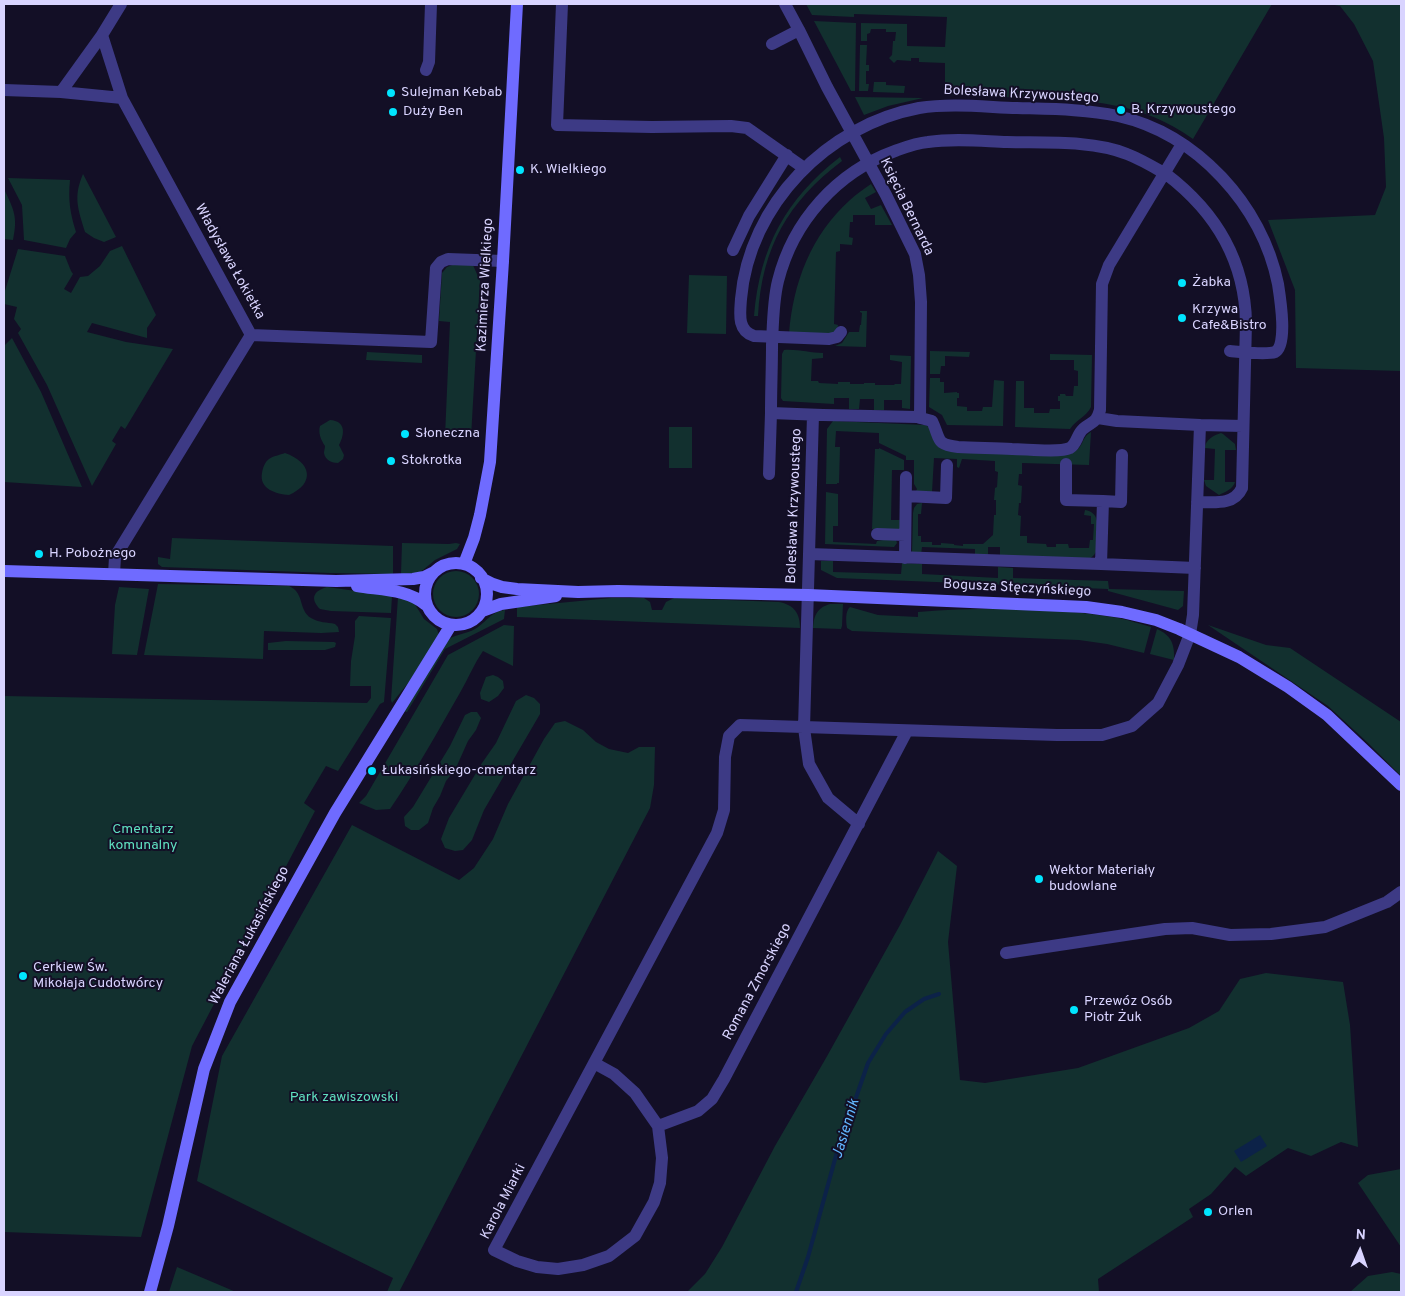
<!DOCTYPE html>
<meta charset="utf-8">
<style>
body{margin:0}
#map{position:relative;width:1405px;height:1296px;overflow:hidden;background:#130f26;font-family:Overpass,sans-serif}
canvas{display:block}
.frame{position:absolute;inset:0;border:5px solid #d9d4ff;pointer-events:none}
.north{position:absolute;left:1335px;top:1226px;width:50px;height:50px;-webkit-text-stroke:4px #130f26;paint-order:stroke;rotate:3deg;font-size:14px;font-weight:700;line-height:20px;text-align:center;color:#d9d4ff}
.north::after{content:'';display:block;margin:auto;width:18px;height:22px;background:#d9d4ff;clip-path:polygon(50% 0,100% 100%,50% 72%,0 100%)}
</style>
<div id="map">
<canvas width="1405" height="1296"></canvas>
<div class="frame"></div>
<div class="north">N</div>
</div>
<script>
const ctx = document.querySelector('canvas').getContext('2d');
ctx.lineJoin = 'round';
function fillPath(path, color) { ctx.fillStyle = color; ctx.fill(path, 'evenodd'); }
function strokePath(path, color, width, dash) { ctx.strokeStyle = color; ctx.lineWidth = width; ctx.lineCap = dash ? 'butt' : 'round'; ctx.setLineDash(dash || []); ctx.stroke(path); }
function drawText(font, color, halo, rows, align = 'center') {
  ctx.font = font + ' Overpass,sans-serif'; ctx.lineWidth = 4; ctx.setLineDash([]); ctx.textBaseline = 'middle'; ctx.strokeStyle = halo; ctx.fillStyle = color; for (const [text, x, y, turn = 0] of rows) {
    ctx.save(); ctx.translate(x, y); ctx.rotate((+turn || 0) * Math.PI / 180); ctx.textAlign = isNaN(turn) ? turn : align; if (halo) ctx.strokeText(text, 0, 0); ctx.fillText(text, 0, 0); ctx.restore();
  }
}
const green = new Path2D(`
 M806,4h398l7,1v-1h61l-79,135c-51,-37 -104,-39 -164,-41 -28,-1 -56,-2 -84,-3v-32l-26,-1v-4h-8v3l-14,-1 -3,3 -5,-5 3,-3 1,-14h2l1,-9h-10v-3h-15l-1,4 -3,1v7h-6v-18l46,1v22l38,1 2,-30 -93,-3v3l-42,-2z
 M1329,4h72v367l-105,-3 -1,-78 -27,-70 107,-5 11,-28 -2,-49 -11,-77 -19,-37 -14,-18z
 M814,21l42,2 -1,68h-4z
 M860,45h7l-1,20h3v6h-3v13h3l-1,7h-9z
 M874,82h12v3l19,1 -1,7 -31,-1z
 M855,97l68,1 -35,8 -24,9z
 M840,157l2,4c-54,41 -80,86 -84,155h-4c6,-69 31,-116 86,-159z
 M83,174l33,63 -12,5 -10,-4 -9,-6c-7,-23 -12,-35 -2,-58z
 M8,178l62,2c-2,20 0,33 6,52l-6,7 -4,9 -42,-8 -2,-35z
 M871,184l5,8 -11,6 6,11 10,-4 11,20h-17v-10h-22v7h-3l-1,15 4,1 -1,7 -12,-1v7l-4,1 -2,72 4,1 -1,7 -4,2h-44c4,-51 22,-99 61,-134 6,-6 14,-11 21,-16z
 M4,189c10,21 14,28 9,51l-9,-1z
 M122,246l34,69 -9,13v10l-55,-15 -5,9 39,10 47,7 -48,80 -4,-3 -9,15 4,3 -24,42 -45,-101 -29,-52 3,-4 -7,-10 3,-12 -13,-3v-10l14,-45 47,7 6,15 2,3 -9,15 7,4 9,-16 8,-1 12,-10 10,-15z
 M455,264l18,1 7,16 -9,156 -26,-1 5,-114 -11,-1 3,-48 5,-6z
 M689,275l38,1 -1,58 -39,-1z
 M860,311h7l-1,36 -31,-1 7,-3 7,-11h10l1,-7h1l1,-12 -2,-1z
 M12,338l29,54 41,95 -78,-5v-136z
 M784,350c14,-1 26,3 39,3v5l-11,1 -1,22h7l1,2 19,1v-2h12v2h14v-1h11v2h19l1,-1h6l1,-22 -12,-2v-5l21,1 -1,53 -8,-1v-8h-18v10h-10v-11h-14l-1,10h-10v-11h-15v6l-51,-3 -2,-3 1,-44z
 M930,351l40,1 -1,5 -24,-1v10h-4l-1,8h-10z
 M367,352l55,3v8l-56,-3z
 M1050,354l42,1 -1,52c-5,10 -14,12 -21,22l-55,-2 1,-46h8v27h10v5h15l1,-4h10v-8h-2v-5h2v-2h5l1,2h7l1,-10h4v-15l-4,-1v-10h-24z
 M930,378h10v4h4v11l13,-1v1h2v5h-2v8l10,1v4h15l1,-4h9l2,-27 10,1 -1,45 -56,-1 -5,-10 -13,-8z
 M330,420c16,1 15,14 9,25l5,10 -1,4 -5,4c-6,0 -13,-3 -14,-10 0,-2 1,-5 1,-7 -4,-6 -7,-13 -5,-20z
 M833,421l92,4 4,2 6,16 134,11c16,-5 11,-16 22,-22l-2,33 -67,-2v11h-3l-1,11 4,1 -1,17h-2l-1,12 3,1 -1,20h7v7l19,1 1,3h9v-3h12l1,4h20l1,-8h3l1,-16h-3v-8l-7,-1 1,-5c14,2 13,15 13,27 0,9 0,17 -9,22l-89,-1v-11h-12v10h-13v-8l-53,-2 -1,8 -9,-2 1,-40 1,-5 3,-4 5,-1 -1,11h-3v22h3v6h11v3h9v-2l13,1v1l9,1v-2h20l10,-9 1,-20h2v-15h-2l1,-12 2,-1 1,-15 -3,-1v-10l-33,-2 -3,9 -2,-1v-8l-23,-1 -2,34 -16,-1 1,-2 -3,-5v-24h-8v-4l-27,-13v-10l-43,-2 -1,16h5l-1,36h-2v1h-11l1,-55z
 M669,427h23v41h-23z
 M1221,433l2,1 12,10 1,6h-11v32h10c-2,7 -10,10 -16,13l-13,-9 -2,-6h10l1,-31 -10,-1c0,-8 9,-13 16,-15z
 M879,448l25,12v10h-12l-1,50h12l-3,9 -4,1 -24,-1 3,-80h4z
 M285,453c26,9 31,30 4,42 -13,-1 -30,-6 -27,-22 1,-6 3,-11 7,-14 4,-3 11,-4 16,-6z
 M826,492l12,2v32h-5v16l43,2 1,-3 12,-2 7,1 1,3 -3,4 -69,-3z
 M172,538l221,8v28l-63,-1 -168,-6 -4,-3v-7l12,2z
 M402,543l47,1 7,-1 4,1 -3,5 -22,11 -12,10 -5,3 -17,1z
 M821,561h12v11l68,2 1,-11 20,1v10l76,4v-11l15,1v10l95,3 1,8 75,2 -1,15 -5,4 -70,-19v-2l-271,-11 -16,-8z
 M433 594a23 23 0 1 1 46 0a23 23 0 1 1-46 0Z
 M158,584l131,2c16,7 9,24 22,32 8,5 16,4 24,6l3,3 1,5 -18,1 -57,-2 -1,28 -119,-4z
 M119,587l30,2 -12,66 -25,-1 3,-49z
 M327,587l65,9 -1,17 -60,-2 -11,-2c-10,-10 -7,-18 7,-22z
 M398,597l15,5 3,4 8,13 13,10 2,6 -30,47 -17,21 -1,-3z
 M611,598h33l6,4 2,8h10l4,-8 8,-4 105,4c15,3 21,11 21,26l-283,-11v-10z
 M830,604h13l-1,22 -1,3 -28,-1c1,-13 4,-20 17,-24z
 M850,607l28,8 40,2v-5c65,-5 136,-5 200,6 11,2 22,6 33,9l-7,26 -37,-9 -28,-4 -227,-9 -5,-3c-1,-6 -2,-17 3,-21z
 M505,610l-1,9 -59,30 -38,63 -4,-1 46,-72c8,-5 17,-5 26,-10 12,-7 15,-17 30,-19z
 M359,616l32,2 -7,84 -4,2 -42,67 -12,-5 -22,37 11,8 -123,235 -51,191 -137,-5v-536l363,7 4,-5v-12h-21l1,-25 4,-25v-15z
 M504,625l10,1 -1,40 -30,-15c-9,13 -14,26 -22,40 -23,40 -45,80 -71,118l-14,1 -17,-7 7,-7 82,-141z
 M1208,625l58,20 24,3 111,74v54l-33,-33 -40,-37z
 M1157,629c14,6 18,15 17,31l-24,-6z
 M286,641l48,1 2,1 -1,4 -10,3h-57v-7z
 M493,675l5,2 5,4 1,7 -6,8 -9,6 -8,-3 -1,-6 6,-16z
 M526,695l8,3 6,6v10l-56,96 -12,30 -9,10 -8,1 -10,-3 -4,-9 8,-21 33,-55 14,-20 20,-42z
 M471,712h6l4,6 -5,12 -8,11 -13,29 -9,11 -6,15 -7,12 -5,15 -9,7h-8l-6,-4 -1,-9 9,-10 37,-61 15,-31z
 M565,721l18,9 13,12 13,7 19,4 11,-6h16l-1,38 -4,23 -251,484h-12l6,-14 -196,-97 25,-125 130,-231 107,55 15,-12 19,-29 15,-35 36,-65 11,-16z
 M938,851l19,15 -9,76 12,138 25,3 93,-15 111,-40 30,-17 21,-32 26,-6 77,9 7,43 8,122 -17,-5 -30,14 -23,-8 -42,28 -11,-9 -24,27 -22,15 4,8 -95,62 1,13h-412l18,-18 17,-27 53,-101 51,-88 74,-133z
 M1401,1169v78l-43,-64 10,-8z
 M177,1267l59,25h-67z
 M1392,1272l9,2v18h-51l18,-16z`);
const water = new Path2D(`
 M1260,1135l7,11 -26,16 -7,-11z`);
const stream = new Path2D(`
 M796,1292l12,-35 29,-105 31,-89 18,-29 19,-22 19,-13 15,-5`);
const street = new Path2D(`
 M562,4l-5,121 95,2 79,-1 16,2 57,40
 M785,4l14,26 28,57 59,108 29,59 4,21 2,27 -1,116
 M102,35l19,-31
 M772,44l27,-14
 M426,70l3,-8 2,-58
 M4,90l57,2 61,6
 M61,92l41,-57 20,63 129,237 -136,222 -1,17
 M1182,144l-73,121 -7,19 -2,126c-4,14 -8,11 -17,19 -6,5 -6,15 -13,19 -11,5 -44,1 -58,1 -18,-1 -36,-1 -54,-2 -23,-3 -17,-7 -26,-26l-15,-4 -94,-2 -52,-2c0,-23 1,-46 1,-68 1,-22 1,-44 6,-64 15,-60 59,-109 117,-130 11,-4 21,-8 33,-9 26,-4 53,-1 79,0 36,1 86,-2 120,12 13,5 25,12 37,19l2,1c50,38 79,86 80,149l-4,165c-8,18 -29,14 -45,14
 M733,250l16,-34 38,-61
 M841,332l-4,5 -8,2 -75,-3c-17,-5 -14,-23 -13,-37 8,-95 87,-174 178,-191 32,-5 66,-1 98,0 33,1 68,1 101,8 79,18 144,89 160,168 2,13 10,62 -3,68 -9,3 -34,0 -45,-1
 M251,335l180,7 5,-74 5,-6 7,-3 55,2
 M813,415l-9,313 5,36 19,34 31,26
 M1098,418l19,3 83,4
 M769,474l2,-61
 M906,496l40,2 1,-33
 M1103,501l18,1 1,-47
 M877,534l28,1
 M809,554l292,10 2,-63 -37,-1v-36
 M905,558l1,-81
 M1101,564l94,4
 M1006,953l159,-24 27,-1 38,7 41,-1 54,-7 62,-25 14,-10
 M594,1063l20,11 21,19 23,33 4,32 -2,25 -6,19 -19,34 -26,20 -26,9 -25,4 -21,-2 -20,-6 -23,-11 223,-417 7,-23 1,-53 4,-21 11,-11 317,10h45l30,-9 26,-23 20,-38 12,-31 3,-19 7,-190 43,1
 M658,1126l40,-15 14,-12 12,-20 183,-348`);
const secondary = new Path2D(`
 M425 594a31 31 0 1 1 62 0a31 31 0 1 1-62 0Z
 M464,564l10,-26 6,-23 10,-53 13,-201 14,-257
 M4,571l332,10 77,-2 11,-2 10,-5
 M481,578l12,6 9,3 15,2 61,3 40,-1 190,4 278,12 36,5 34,8 23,9 60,28 49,30 39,28 74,70
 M357,586c23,4 51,3 69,19
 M482,611l19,-7 55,-8
 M150,1292l18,-66 36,-157 26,-67 105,-189 116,-188`);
const markers = [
 [391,93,5,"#00e5ff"],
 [1121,110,5,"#00e5ff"],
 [393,112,5,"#00e5ff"],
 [520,170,5,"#00e5ff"],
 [1182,283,5,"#00e5ff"],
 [1182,318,5,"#00e5ff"],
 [405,434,5,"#00e5ff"],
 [391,461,5,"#00e5ff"],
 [39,554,5,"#00e5ff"],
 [372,771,5,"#00e5ff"],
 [1039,879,5,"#00e5ff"],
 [23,976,5,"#00e5ff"],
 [1074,1010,5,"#00e5ff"],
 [1208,1212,5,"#00e5ff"]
];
const poiNames = [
 ["Sulejman Kebab",401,93],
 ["B. Krzywoustego",1131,110],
 ["Duży Ben",403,112],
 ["K. Wielkiego",530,170],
 ["Żabka",1192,283],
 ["Krzywa",1192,310],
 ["Cafe&Bistro",1192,326],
 ["Słoneczna",415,434],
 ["Stokrotka",401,461],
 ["H. Pobożnego",49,554],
 ["Łukasińskiego-cmentarz",382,771],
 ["Wektor Materiały",1049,871],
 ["budowlane",1049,887],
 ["Cerkiew Św.",33,968],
 ["Mikołaja Cudotwórcy",33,984],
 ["Przewóz Osób",1084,1002],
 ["Piotr Żuk",1084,1018],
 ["Orlen",1218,1212]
];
const streetNames = [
 ["Bolesława Krzywoustego",1021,95,3],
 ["Księcia Bernarda",906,207,64],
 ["Władysława Łokietka",229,262,61],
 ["Kazimierza Wielkiego",486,285,-87],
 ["Bolesława Krzywoustego",795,506,-88],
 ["Bogusza Stęczyńskiego",1017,589,3],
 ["Waleriana Łukasińskiego",250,936,-62],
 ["Romana Zmorskiego",758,982,-62],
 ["Karola Miarki",504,1202,-63]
];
const parkNames = [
 ["Cmentarz",143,830],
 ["komunalny",143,846],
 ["Park zawiszowski",344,1098]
];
const waterNames = [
 ["Jasiennik",847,1129,-73]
];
fillPath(green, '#12302f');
fillPath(water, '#0c2248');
strokePath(stream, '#0c2248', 4);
strokePath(street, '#3d3a85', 12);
strokePath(secondary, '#6f6bff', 12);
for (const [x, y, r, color] of markers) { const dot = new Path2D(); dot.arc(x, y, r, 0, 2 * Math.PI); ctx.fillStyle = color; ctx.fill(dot); strokePath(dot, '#130f26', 2); }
drawText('14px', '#d9d4ff', '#130f26', poiNames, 'left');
drawText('14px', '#d9d4ff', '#130f26', streetNames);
drawText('14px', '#5fe0c0', '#130f26', parkNames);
drawText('italic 15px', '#62b6ff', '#130f26', waterNames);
</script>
